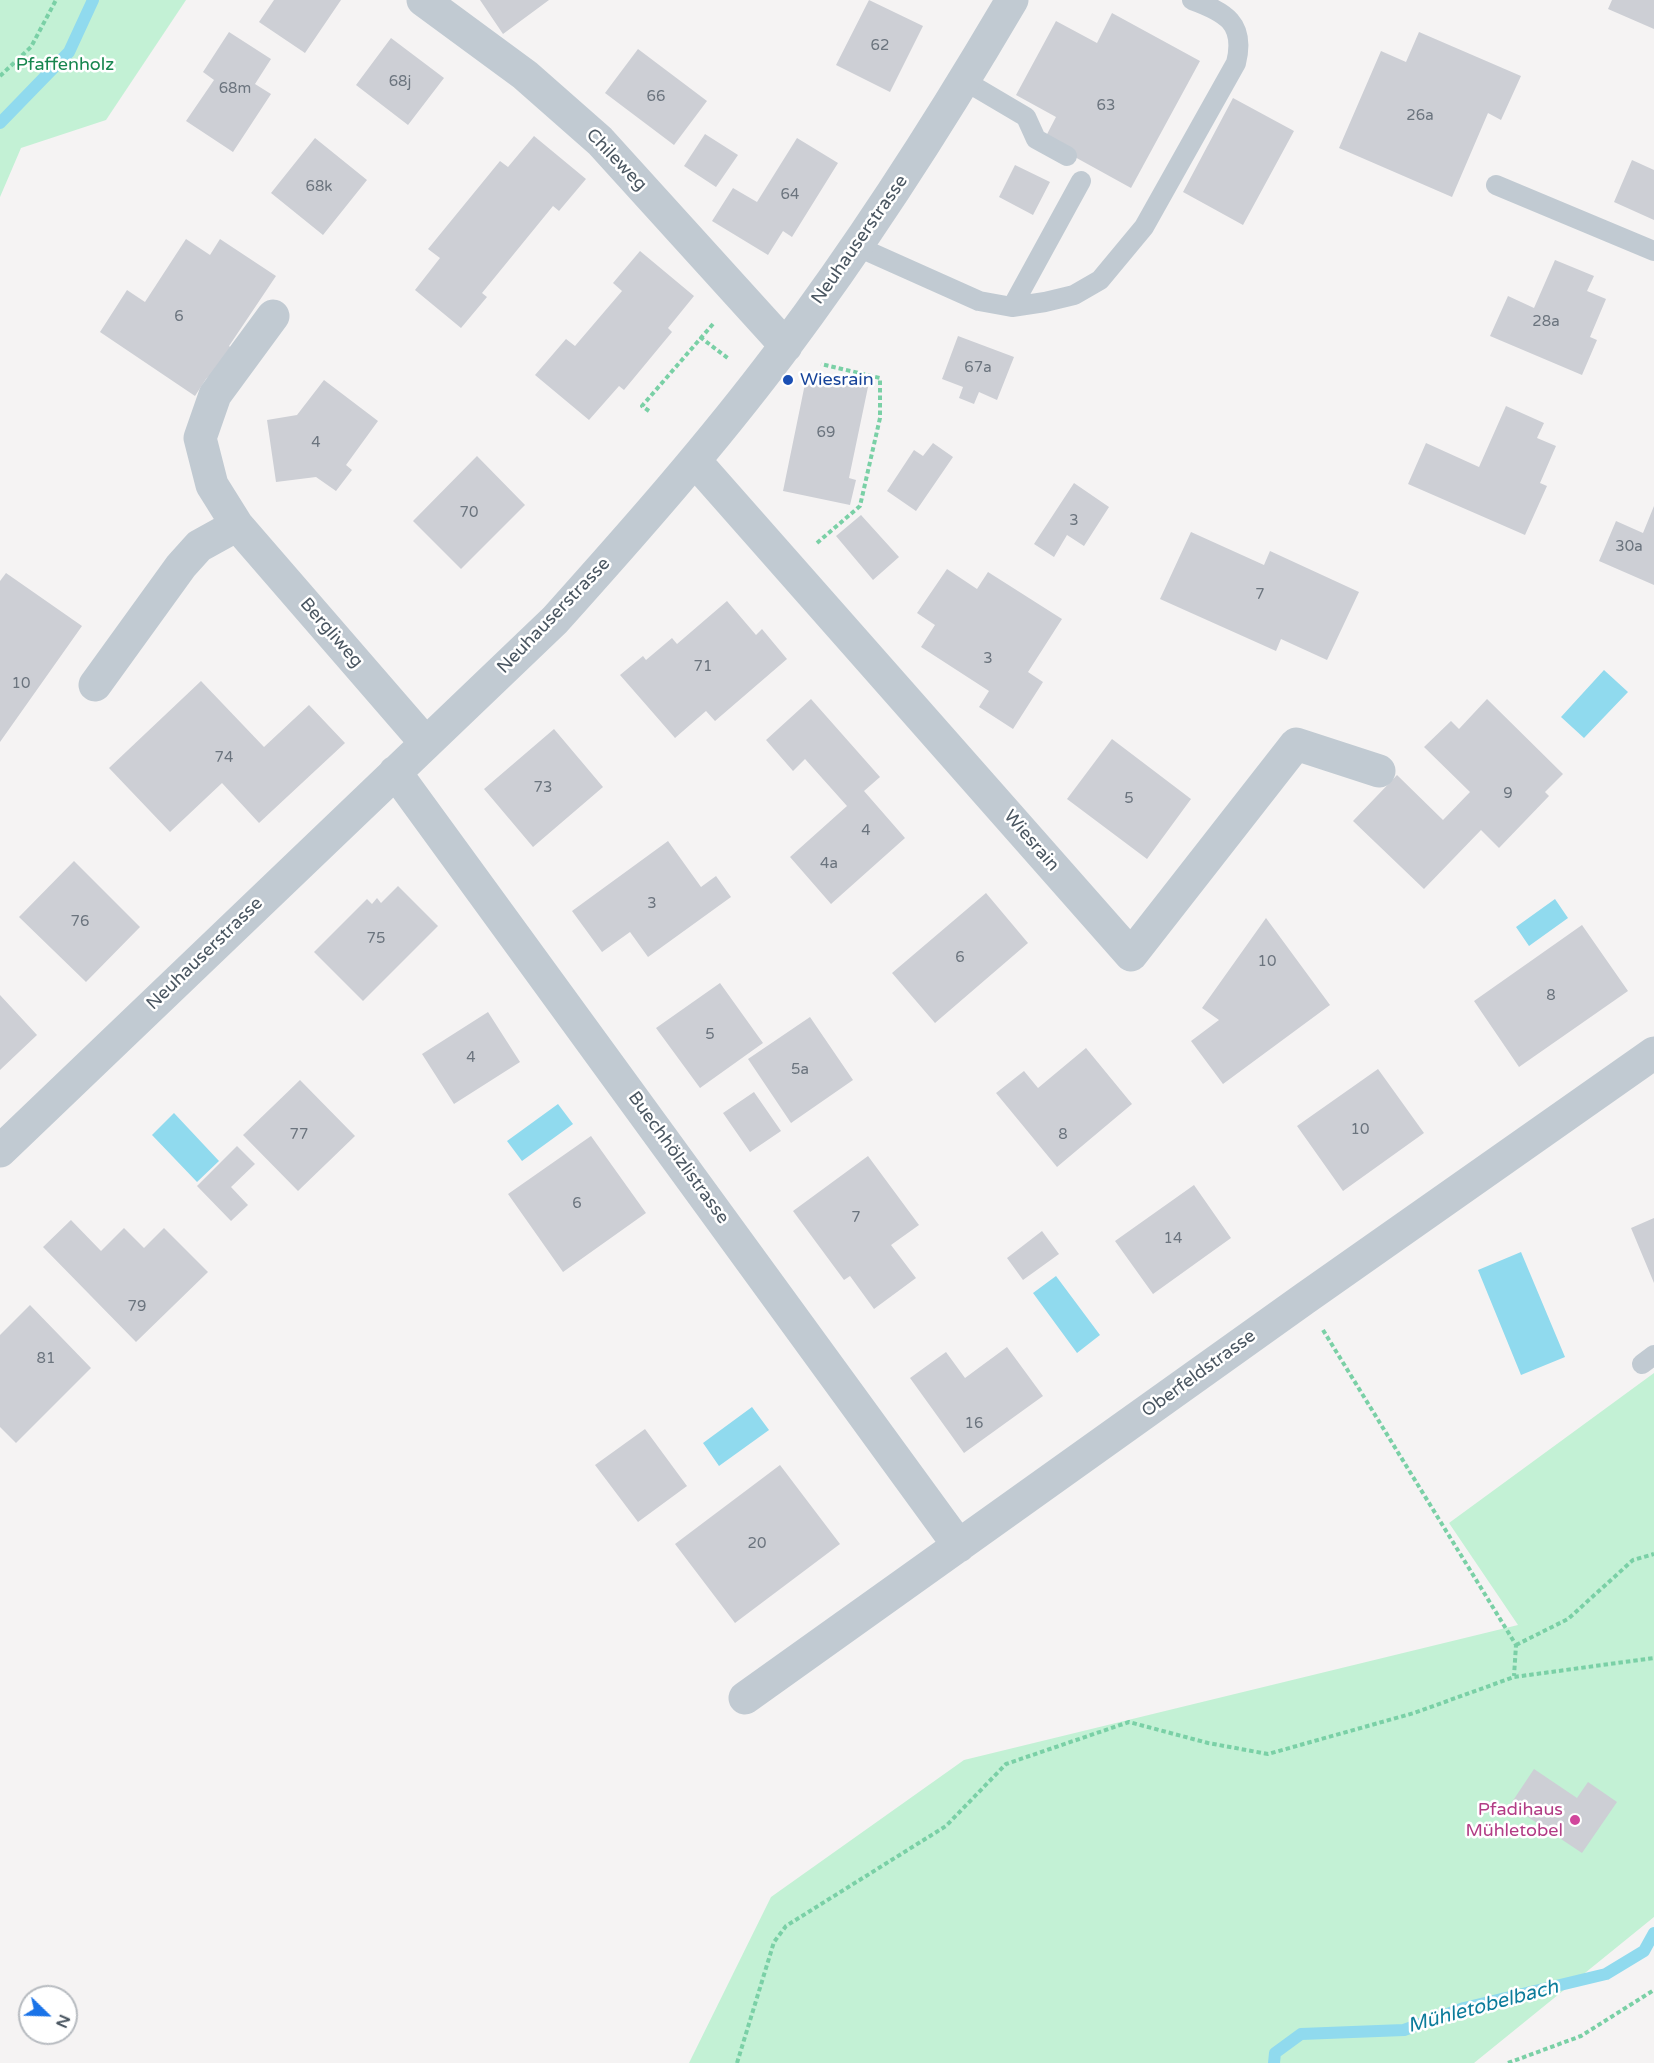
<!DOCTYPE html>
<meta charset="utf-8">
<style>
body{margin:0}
#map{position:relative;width:1654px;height:2063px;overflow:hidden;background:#f5f3f3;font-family:"Varela Round",sans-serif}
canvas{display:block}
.north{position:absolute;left:18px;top:1985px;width:60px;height:60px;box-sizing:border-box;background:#fff;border:2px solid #b7bbc0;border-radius:50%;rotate:113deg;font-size:16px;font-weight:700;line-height:24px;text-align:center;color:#4a5661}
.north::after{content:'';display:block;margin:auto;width:21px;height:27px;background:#1a73e8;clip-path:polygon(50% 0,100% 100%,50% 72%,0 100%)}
</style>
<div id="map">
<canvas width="1654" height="2063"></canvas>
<div class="north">N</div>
</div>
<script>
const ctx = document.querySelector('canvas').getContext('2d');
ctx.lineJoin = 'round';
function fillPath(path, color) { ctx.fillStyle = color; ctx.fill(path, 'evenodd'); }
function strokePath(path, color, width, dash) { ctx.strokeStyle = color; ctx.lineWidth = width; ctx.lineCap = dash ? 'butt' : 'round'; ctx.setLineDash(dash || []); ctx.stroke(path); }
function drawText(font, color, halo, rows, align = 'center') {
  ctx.font = font + ' "Varela Round",sans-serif'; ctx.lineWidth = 5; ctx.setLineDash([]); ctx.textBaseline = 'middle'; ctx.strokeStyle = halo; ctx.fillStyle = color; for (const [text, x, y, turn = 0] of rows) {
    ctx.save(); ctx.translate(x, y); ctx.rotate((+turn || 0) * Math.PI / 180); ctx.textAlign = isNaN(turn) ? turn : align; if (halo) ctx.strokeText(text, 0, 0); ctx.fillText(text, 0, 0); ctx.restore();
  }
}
const green = new Path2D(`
 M0,0h186l-80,120 -85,28 -21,49z
 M1654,1373v544l-180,146h-785l82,-166 193,-137 554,-135 -69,-102z`);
const water = new Path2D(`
 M1604,670l24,22 -44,46 -23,-21z
 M1555,899l13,19 -39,28 -13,-19z
 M558,1104l15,20 -51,37 -15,-20z
 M174,1113l45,48 -22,21 -45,-47z
 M1521,1252l44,105 -44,18 -43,-105z
 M1056,1276l44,59 -23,18 -44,-60z
 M752,1407l17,23 -50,36 -16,-23z`);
const stream = new Path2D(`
 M0,123l69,-71 24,-52
 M1274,2063l1,-10 26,-19 103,-4 60,-22 142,-34 38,-23 10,-18`);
const building = new Path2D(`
 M274,0h67l-36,53 -46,-31z
 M480,0h69l-46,34z
 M869,0l54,26 -33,66 -54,-27z
 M1612,0h42v29l-46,-20z
 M1112,13l88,48 -69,127 -87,-48 12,-23 -40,-22 40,-74 41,22z
 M229,32l42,27 -16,25 16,10 -38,58 -47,-31 28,-41 -11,-8z
 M1419,32l102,44 -20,44 -13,-7 -36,84 -113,-49 42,-97 25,11z
 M391,38l53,40 -36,47 -52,-40z
 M638,49l69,52 -33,44 -69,-52z
 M1233,98l61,33 -51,94 -60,-33z
 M705,134l33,21 -22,32 -32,-21z
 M534,136l52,43 -27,32 -6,-5 -71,87 5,4 -26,31 -46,-38 25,-32 -12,-9 72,-88 8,6z
 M315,138l52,42 -44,55 -52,-42z
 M797,138l41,25 -46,74 -9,-6 -15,24 -56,-34 21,-33 24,14z
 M1632,160l22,10v50l-40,-18z
 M1015,165l35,17 -17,33 -34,-18z
 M186,239l24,16 10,-16 56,37 -47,70 7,6 -30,27 -11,17 -95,-64 27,-42 18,12z
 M640,251l54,45 -26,32 4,4 -48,58 -5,-4 -30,34 -54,-45 31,-36 9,7 47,-55 -9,-8z
 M1555,260l39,16 -7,15 19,8 -16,38 7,3 -15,35 -92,-39 18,-40 26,12z
 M958,336l56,21 -17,43 -18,-8 -5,12 -15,-6 4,-11 -21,-8z
 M807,374l61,13 -19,91 7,2 -6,25 -67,-14z
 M324,380l54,41 -32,44 6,5 -16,21 -20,-14 -40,5 -9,-62 30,-5z
 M1506,406l38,17 -7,15 19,8 -16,37 7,3 -22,49 -117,-51 18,-41 53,24z
 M933,443l20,14 -37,54 -29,-20 27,-41 9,6z
 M477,456l48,49 -64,64 -48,-48z
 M1074,483l35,24 -25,39 -17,-11 -13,22 -20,-13z
 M1654,506v79l-55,-24 17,-40 27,12z
 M861,515l38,42 -26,23 -37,-44z
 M1191,532l73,33 6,-14 89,41 -32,68 -46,-21 -5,12 -116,-52z
 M947,569l30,20 11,-17 74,47 -34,53 15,10 -30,47 -34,-22 10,-16 -68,-44 14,-22 -18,-12z
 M6,573l76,53 -82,116v-161z
 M727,601l29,34 6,-6 25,30 -72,62 -9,-10 -31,27 -55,-63 23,-19 3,4 26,-22 5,6z
 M201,681l63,66 45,-42 36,38 -86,80 -37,-40 -52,49 -61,-64z
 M811,699l69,78 -16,14 41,47 -74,66 -41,-47 57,-51 -42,-47 -12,12 -27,-31z
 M1487,699l76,75 -18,18 4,4 -50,52 -18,-18 -57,59 -71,-68 44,-46 46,45 27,-28 -46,-45 27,-26 8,8z
 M554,729l49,58 -70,60 -49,-58z
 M1112,739l79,60 -44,60 -80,-60z
 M668,841l33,46 15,-11 15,21 -83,60 -18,-25 -28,20 -30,-41z
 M74,861l66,66 -54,55 -67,-65z
 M398,886l40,40 -75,75 -49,-49 53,-53 5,5 5,-6 4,5z
 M986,893l42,50 -93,80 -43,-50z
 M1266,918l64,87 -107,79 -32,-43 28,-21 -17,-12z
 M1582,925l46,66 -109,76 -45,-66z
 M720,983l43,60 -63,45 -44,-60z
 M0,995l37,40 -37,35z
 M488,1012l32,50 -66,42 -32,-50z
 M810,1017l43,63 -62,43 -43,-64z
 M1086,1048l46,56 -75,63 -61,-74 28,-22 14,17z
 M1378,1069l46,64 -81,58 -46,-65z
 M300,1080l55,56 -57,55 -55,-56z
 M754,1092l27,39 -31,21 -27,-39z
 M591,1136l55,77 -83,59 -55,-78z
 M237,1146l18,18 -24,23 17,18 -17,16 -34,-35z
 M868,1156l51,69 -28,20 25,33 -42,31 -24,-33 -6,4 -51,-69z
 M1194,1185l37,53 -78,56 -38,-53z
 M1654,1218v65l-23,-55z
 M71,1220l30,31 23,-23 20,20 20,-20 44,44 -72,70 -93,-95z
 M1042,1231l17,23 -36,26 -16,-22z
 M30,1305l61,63 -75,75 -16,-16v-92z
 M1007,1347l36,49 -79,57 -54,-75 36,-26 19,26z
 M645,1429l42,57 -49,36 -43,-57z
 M780,1465l60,79 -105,79 -60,-79z
 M1534,1769l43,29 11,-16 29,20 -35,51 -72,-48z`);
const path = new Path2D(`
 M0,76l31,-29 25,-47
 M700,337l29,22
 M649,411l-7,-5 71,-82
 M817,543l43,-37 20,-88v-40l-59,-14
 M1323,1330l193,315 -2,31
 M1516,1645l52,-26 65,-59 21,-6
 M737,2063l37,-121 12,-16 160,-100 60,-62 123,-42 79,21 60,11 146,-41 100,-36 140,-19
 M1508,2063l73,-27 73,-46`);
const service = new Path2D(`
 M965,81l61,36 10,22 31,17
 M1496,185l158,66
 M856,246l123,55 33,6 33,-5 29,-7 26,-15 44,-53 92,-164c10,-40 -11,-51 -44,-63
 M1012,307l69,-126
 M1642,1364l12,-9`);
const minor = new Path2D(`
 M423,0l102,75 75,66 186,205
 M695,461l436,494 165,-211 83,27
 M237,525l-25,-40 -12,-47 15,-43 58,-79
 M95,685l86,-119 18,-20 38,-21 188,217
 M395,772l564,774
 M0,1151l555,-531c78,-87 155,-174 225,-267 85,-113 161,-232 232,-353
 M745,1698l559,-399 350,-246`);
const markers = [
 [788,380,6,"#1a4fb4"],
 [1575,1820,6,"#d1479c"]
];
const numberNames = [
 ["62",880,46],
 ["68j",400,82],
 ["68m",235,89],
 ["66",656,97],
 ["63",1106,106],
 ["26a",1420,116],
 ["68k",319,187],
 ["64",790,195],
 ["6",179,317],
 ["28a",1546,322],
 ["67a",978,368],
 ["69",826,433],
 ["4",316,443],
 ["70",469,513],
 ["3",1074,521],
 ["30a",1629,547],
 ["7",1260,595],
 ["3",988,659],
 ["71",703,667],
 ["10",21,684],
 ["74",224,758],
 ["73",543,788],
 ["9",1508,794],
 ["5",1129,799],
 ["4",866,831],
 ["4a",829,864],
 ["3",652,904],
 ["76",80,922],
 ["75",376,939],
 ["6",960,958],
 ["10",1267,962],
 ["8",1551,996],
 ["5",710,1035],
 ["4",471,1058],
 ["5a",800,1070],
 ["10",1360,1130],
 ["77",299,1135],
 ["8",1063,1135],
 ["6",577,1204],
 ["7",856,1218],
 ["14",1173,1239],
 ["79",137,1307],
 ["81",46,1359],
 ["16",974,1424],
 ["20",757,1544]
];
const parkNames = [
 ["Pfaffenholz",65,65]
];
const streetNames = [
 ["Chileweg",616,160,46],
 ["Neuhauserstrasse",860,240,-55],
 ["Neuhauserstrasse",554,616,-46],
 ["Bergliweg",331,633,49],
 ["Wiesrain",1031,841,49],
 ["Neuhauserstrasse",205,954,-44],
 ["Buechhölzlistrasse",678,1158,54],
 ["Oberfeldstrasse",1199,1374,-36]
];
const transitNames = [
 ["Wiesrain",800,380]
];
const hotelNames = [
 ["Pfadihaus",1563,1810],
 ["Mühletobel",1563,1831]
];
const waterNames = [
 ["Mühletobelbach",1483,2007,-15]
];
fillPath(green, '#c3f1d5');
fillPath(water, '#90daee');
strokePath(stream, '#90daee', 12);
fillPath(building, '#cdcfd5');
strokePath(path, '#7ad0a6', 4, [4.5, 3]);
strokePath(service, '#c1cad2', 20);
strokePath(minor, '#c1cad2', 33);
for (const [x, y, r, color] of markers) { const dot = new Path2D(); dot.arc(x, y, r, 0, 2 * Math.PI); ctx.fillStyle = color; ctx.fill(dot); strokePath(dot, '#fff', 2); }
drawText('15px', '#6b747e', null, numberNames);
drawText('18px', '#17864f', '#fff', parkNames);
drawText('18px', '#4a5661', '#fff', streetNames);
drawText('18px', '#164399', '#fff', transitNames, 'left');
drawText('18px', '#b23c85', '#fff', hotelNames, 'right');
drawText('italic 20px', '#0c7c9b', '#fff', waterNames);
</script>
